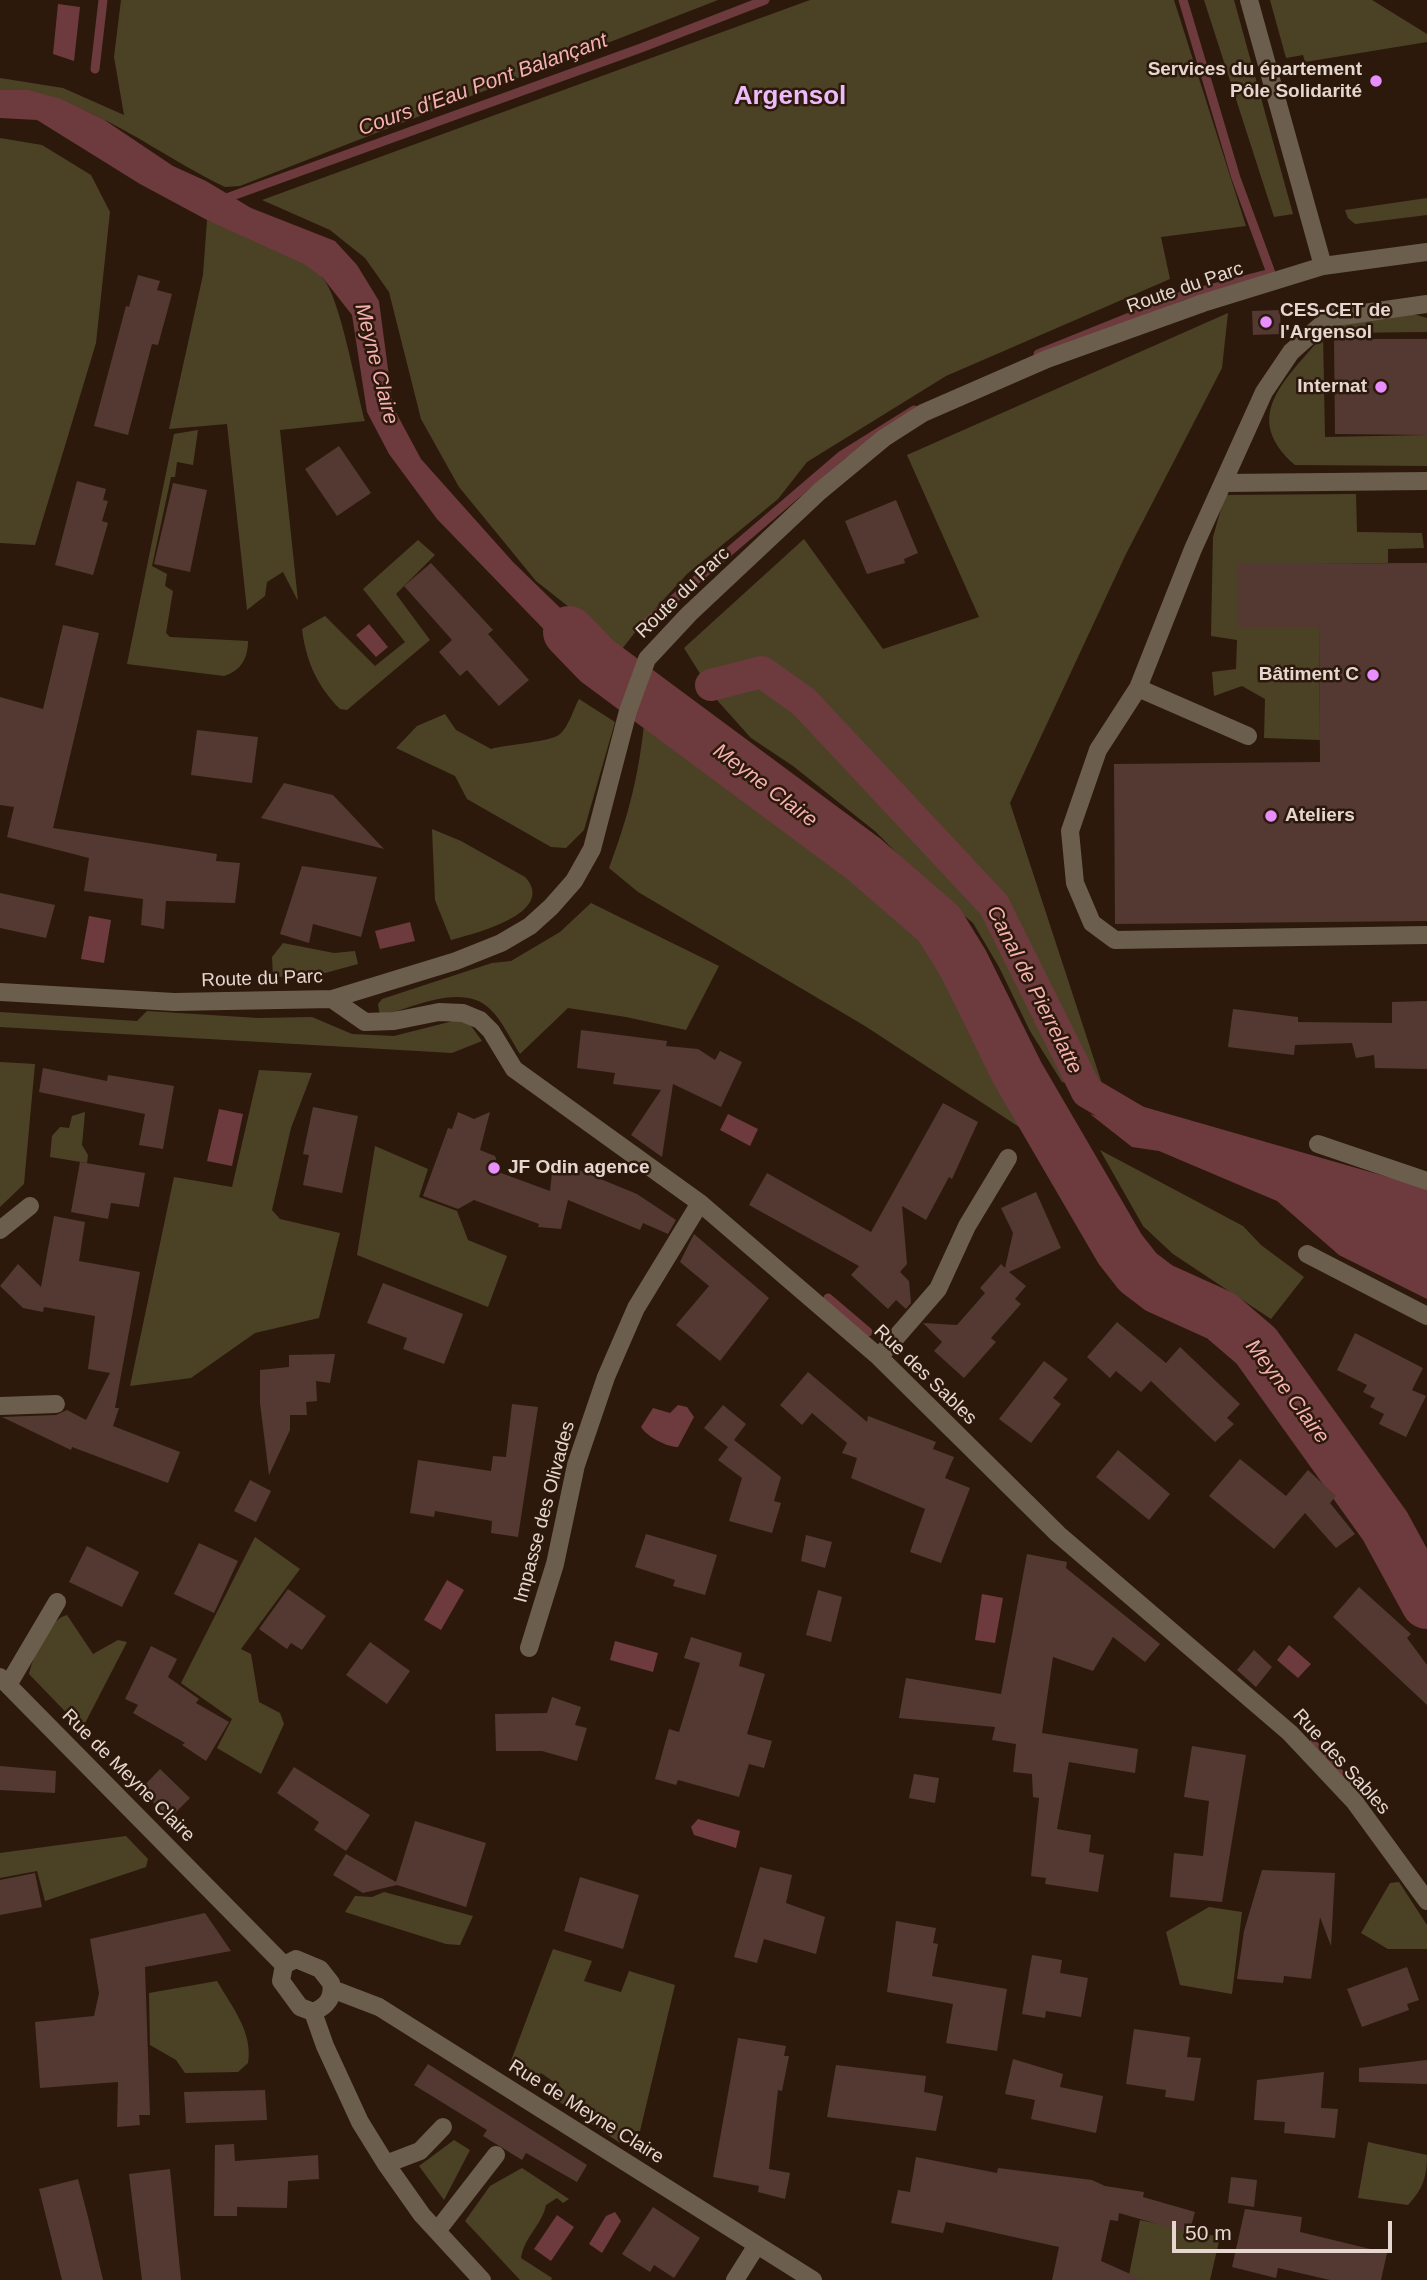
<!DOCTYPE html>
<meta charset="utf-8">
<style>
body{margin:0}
#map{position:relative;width:1427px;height:2280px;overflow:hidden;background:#2c190c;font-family:Arial,sans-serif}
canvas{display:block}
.scale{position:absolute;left:1172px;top:2221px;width:220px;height:32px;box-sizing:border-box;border:4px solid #e5d7cf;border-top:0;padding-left:9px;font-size:21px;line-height:24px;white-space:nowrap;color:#e5d7cf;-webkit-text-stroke:5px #2c190c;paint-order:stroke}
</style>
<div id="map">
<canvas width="1427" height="2280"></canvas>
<div class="scale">50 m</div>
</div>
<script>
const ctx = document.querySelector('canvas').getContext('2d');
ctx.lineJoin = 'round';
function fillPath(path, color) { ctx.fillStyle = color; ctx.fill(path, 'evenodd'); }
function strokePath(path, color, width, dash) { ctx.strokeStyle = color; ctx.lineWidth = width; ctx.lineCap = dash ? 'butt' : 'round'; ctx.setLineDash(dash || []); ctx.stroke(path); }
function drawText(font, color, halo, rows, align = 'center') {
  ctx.font = font + ' Arial,sans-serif'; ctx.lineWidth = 5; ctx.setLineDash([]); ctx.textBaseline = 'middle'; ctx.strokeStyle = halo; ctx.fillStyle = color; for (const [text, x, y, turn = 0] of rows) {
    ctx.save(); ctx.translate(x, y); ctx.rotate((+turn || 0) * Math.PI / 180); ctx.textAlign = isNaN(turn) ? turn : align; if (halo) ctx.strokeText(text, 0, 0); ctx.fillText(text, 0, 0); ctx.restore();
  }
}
const green = new Path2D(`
 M121,0h597l-478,186 -15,1c-71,-34 -145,-97 -225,-97v-12l63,10 61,27 -10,-58z
 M810,0h364l72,226 -85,11 9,42 -224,97 -139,86 -29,37 -91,75 -44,48 -21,27 -86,-68 -77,-94 -38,-68 -32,-127 -24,-34 -35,-28 -68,-30z
 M1204,0h30l59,214 -19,3z
 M1270,0h102l55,34v8l-122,20 -2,-7 -17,3z
 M0,138l42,7 49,30 19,37 -14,131 -61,202 -35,-2z
 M1427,198v17l-72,9 -7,-6 -3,-8z
 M207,220c30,12 95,34 115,57 19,21 34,113 43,144l-85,9 18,171 -15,-29 -16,10 -2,14 -18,14 -20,-186 -58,5 34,-154z
 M1228,313l-6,55 -96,186 -116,249 97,296 -26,-13 -19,-4 -32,-51 -31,-64 -26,-44 -43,-36 -54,-55 -83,-66 -42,-28 -35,-39 -32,-51 120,-109 79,110 96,-32 -72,-162z
 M1413,314l14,4v14l-90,1 3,-8z
 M1323,335l2,102 102,-2v31l-132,-1c-56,-49 -8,-86 28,-130z
 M198,430l-5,35 -16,-3 -2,15h-4l-19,89 15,8 -2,12 8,5 -7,42 4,4 78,4c0,17 -7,30 -24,35l-97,-12 47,-230z
 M1356,494l1,38 65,1 2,15 -36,1v14l-151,2 1,62h81l1,113 -56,-2 1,-39 -23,-13 -28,10 -2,-24 24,-3 1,-29 -26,-4 2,-99 12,-42z
 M418,540l17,15 -39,39 34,46 -83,70 -7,-1c-23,-23 -34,-48 -38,-80l23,-13 50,50 30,-24 -42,-53z
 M579,699l36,23 -31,108 -18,18 -15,-1 -84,-48 -12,-23 -59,-28 21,-22 28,-12 11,16 35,19c17,-5 61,-7 69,-15 9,-8 13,-24 19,-35z
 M645,714l62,39 192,152 42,49 101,188 -177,-116 -227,-134 -29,-24c20,-53 31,-97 36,-154z
 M432,829l29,12 64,36c33,36 -52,57 -74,63l-16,-40z
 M591,903l128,63 -33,64 -60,-13 -58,-9 -48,46c-9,-14 -18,-34 -30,-45 -27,-27 -80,-1 -110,8l-2,-13 4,-5 110,-36 19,-2 49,-29z
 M283,943l51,10 21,-2 3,13 -44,12 -41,1 -1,-20z
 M147,1011l111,7 54,-1 40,17 42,2 63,-16 12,3 13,18 -30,12 -452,-26v-15l137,9z
 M0,1062l35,2 -11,120 -24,23z
 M259,1070l53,3 -21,55 -19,82 8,9 60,14 -21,85 -64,15 -64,45 -61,8 44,-209 58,10z
 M85,1112l-3,33 6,10 -1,8 -37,-6 2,-21 8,-9 9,1 3,-12z
 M375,1146l53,23 -9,28 38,14 11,29 39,16 -19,51 -131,-52z
 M1100,1150l143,76 18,19 43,32 -33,42 -98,-65 -30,-28z
 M255,1537l45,32 -59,80 10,5 8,48 21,11 4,11 -23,50 -44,-26 15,-29 -51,-36z
 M67,1615l26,39 25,-14 9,2 -45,87 -53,-55c4,-17 19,-55 38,-59z
 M126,1836l22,23 -2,8 -101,34 -8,-30 -37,7v-25z
 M1399,1882l28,43v24h-39l-27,-16 29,-50z
 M384,1892l89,24 -13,29 -14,-1 -101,-32 10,-16 17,1z
 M1209,1907l33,5 -10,82 -52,-9 -14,-53z
 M553,1949l39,12 -8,20 37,11 8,-21 46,14 -35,146h-12l-8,12 -65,-44 6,-12 -20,-14 -6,9 -26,-16z
 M217,1981c15,26 36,51 31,82l-10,9 -53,1 -9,-13 -26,-15 -1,-52z
 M454,2140l16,10 -26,50 -25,-34z
 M1368,2142l59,13c0,22 -4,34 -19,50l-50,-7z
 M522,2168l47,31 -6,4 -6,-5 -11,7c-4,20 -22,32 -25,53l31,20 -1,2h-31l-55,-59 25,-35z
 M1140,2220l80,17 -10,43h-82z`);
const water = new Path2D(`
 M58,4l22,3 -6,54 -21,-7z
 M0,90h28l33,9 42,20 70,47 33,15 45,27 84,33 22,24 22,36 14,106 28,52 92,103 75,73 24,22 14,7 -8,29 -28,-16 -153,-158 -48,-65 -22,-42 -15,-97 -29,-37 -19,-14 -97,-44 -67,-36 -103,-64 -37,-2z
 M369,624l19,23 -12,10 -20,-22z
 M89,916l22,4 -7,43 -23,-4z
 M410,922l5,19 -35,8 -5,-18z
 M219,1109l24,5 -11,52 -25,-5z
 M728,1114l30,15 -8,17 -30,-16z
 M1090,1114l252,74 85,31v80l-88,-44 -62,-54 -118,-50 -27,-4z
 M678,1405l9,2 7,10 -16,30c-11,0 -31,-10 -37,-20l12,-19 17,5z
 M447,1580l17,10 -23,40 -17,-10z
 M982,1594l21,4 -8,45 -20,-3z
 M615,1641l43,12 -5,19 -43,-12z
 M1289,1645l22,19 -13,14 -21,-18z
 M698,1819l42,12 -4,17 -42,-13 -3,-8z
 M615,2212l6,9 -19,32 -13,-9 17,-28z
 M557,2215l17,12 -23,34 -17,-12z`);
const stream = new Path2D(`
 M95,69l8,-69
 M221,200l420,-152 124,-48
 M1038,354l144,-58 89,-23 -35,-95 -53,-178
 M647,622l195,-167 72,-45
 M828,1298l40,34
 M1313,1744l34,38`);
const canal = new Path2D(`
 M711,685l51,-13 42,30 190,203 93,187 51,30 289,83`);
const river = new Path2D(`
 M569,632l28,29 267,198 75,65 24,39 55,111 102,175 18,23 21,16 62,28 35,30 129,180 42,77`);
const building = new Path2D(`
 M138,275l22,6 -3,9 15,4 -14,51 -6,-1 -24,91 -34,-9 32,-120 3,1z
 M1280,310l1,24 -28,1 -1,-24z
 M1334,339h93v96l-92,-1z
 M339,446l32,47 -34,23 -32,-47z
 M77,481l29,8 -3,11 5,1 -6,20 6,2 -15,52 -38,-10z
 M173,483l34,7 -17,82 -36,-8z
 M896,500l22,53 -14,6 1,4 -38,11 -22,-53z
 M431,563l62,67 -5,4 41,46 -30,26 -32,-36 -7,6 -21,-24 13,-12 -48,-54z
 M1427,563v358l-312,3 -1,-160 206,-2 -1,-135h-82v-63z
 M63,625l36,8 -46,195 164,26 -1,7 24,2 -5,40 -69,-2 -2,28 -23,-4 2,-26 -59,-8 5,-33 -82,-21 7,-30 -14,-2v-108l43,12z
 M197,730l61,7 -6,46 -61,-8z
 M284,783l49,12 51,54 -123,-31z
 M302,866l75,11 -16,60 -48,-13 -4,19 -29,-9z
 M0,893l55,12 -9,33 -46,-10z
 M1427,1001v68l-52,-1 -1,-13 -18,3 -4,-15 -57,2 -1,10 -66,-8 5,-38 65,8v5l94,1v-21z
 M581,1030l86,11 -1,5 32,3 17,11 5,-9 22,11 -21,45 -48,-23 -11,73 -31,-22 30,-45 -48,-6 2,-11 -38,-5z
 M43,1068l64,13 1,-6 66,11 -11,63 -24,-4 6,-31 -106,-22z
 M943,1103l35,19 -26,57 -3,-2 -23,43 -24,-14 5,58 -7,8 9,9 2,22 -5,6 -10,-9 -8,9 -37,-34 8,-9 -110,-61 18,-32 104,59z
 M313,1107l45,9 -16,77 -39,-8 6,-30 -6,-1z
 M458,1112l16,7 16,-7 -10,38 15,6 6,17 49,18 3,-27 16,2 68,28 39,26 -8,14 -25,-11 -3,7 -72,-30 -7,29 -23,-2 1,-3 -65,-24 -16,9 -35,-13 25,-68 4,1z
 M80,1162l65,11 -6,34 -28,-4 -3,16 -37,-7z
 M1036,1192l25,56 -52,24 17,14 -11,13 6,5 -30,34 5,4 -32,36 -30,-27 8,-9 -19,-19 34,2 28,-32 -5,-5 21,-24 4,4 8,-35 -12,-25z
 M54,1216l31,6 -6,39 61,11 -25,136h4l-6,18 67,26 -12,31 -96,-36 -1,3 -69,-33 54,-2 11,-5 19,10 24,-47 -22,-4 7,-53 -51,-9 -1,5 -20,-4 -23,-22 18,-22 23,23z
 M694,1234l75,64 -49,63 -44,-36 33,-39 -29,-24z
 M383,1283l80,31 -19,50 -41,-15 4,-11 -40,-15z
 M1117,1322l49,41 14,-16 60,57 -13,14 7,6 -19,18 -64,-61 -10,11 -25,-21 -6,7 -23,-21z
 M1355,1333l68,35 -11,22 14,6 -20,41 -27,-13 5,-10 -14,-7 5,-9 -12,-6 4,-7 -30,-15z
 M335,1354l-5,29 -14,-2 1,20 -11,1 1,13h-17v15l-21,45 -9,-72v-33l29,-3v-12z
 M1044,1361l24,18 -15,19 8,6 -30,39 -32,-24z
 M808,1372l59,50 1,-6 68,26 -3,7 21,8 -9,21 25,10 -29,75 -31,-11 15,-43 -74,-31 6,-20 -15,-5 5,-10 -35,-30 -10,12 -22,-20z
 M512,1404l26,3 -20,130 -27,-4 1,-12 -57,-10 -1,6 -24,-4 8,-53 73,11 2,-15 13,1z
 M723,1405l23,19 -12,16 47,37 -7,24 7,2 -9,30 -43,-12 13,-43 -24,-18 10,-13 -24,-19z
 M1118,1450l52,44 -21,26 -53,-43z
 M1240,1459l46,37 22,-26 28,26 -6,7 25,31 -19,14 -31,-35 -31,36 -65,-53z
 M250,1480l21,11 -15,31 -22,-11z
 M646,1534l71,21 -12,40 -32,-9 2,-6 -40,-13z
 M806,1535l26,7 -7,26 -24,-7z
 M199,1543l39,18 -24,52 -40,-19z
 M87,1546l52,26 -17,35 -53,-25z
 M1027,1554l40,8 -1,6 94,76 -15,18 -32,-25 -20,34 -40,-14 -11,76 96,16 -3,24 -66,-11 -12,67 34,6 -2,17 15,3 -6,37 -53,-8 1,-6 -15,-2 8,-78 -6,-1 -1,-23 -19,-2 3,-28 -24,-4 3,-13 -96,-9 7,-40 95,16z
 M1359,1587l52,47 -4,4 20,27v40l-94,-88z
 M288,1589l38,27 -24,34 -11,-7 -4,6 -28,-20z
 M818,1590l24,7 -11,45 -25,-7z
 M691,1637l51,16 -3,13 26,8 -18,60 25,7 -8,27 -15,-4 -10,33 -61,-17 -2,5 -21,-6 14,-50 10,3 21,-69 -16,-5z
 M370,1642l40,29 -23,33 -41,-29z
 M151,1646l26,13 -9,18 31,22 -3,4 33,19 -23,39 -24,-16 3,-2 -52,-30 5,-8 -13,-6z
 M1254,1650l18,17 -16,20 -19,-17z
 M552,1697l29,10 -6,18 12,3 -10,33 -35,-10h-46l-1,-37 52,-1z
 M1192,1746l54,9 -24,147 -52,-5 4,-44 29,3 6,-55 -25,-4z
 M0,1766l56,5 -1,22 -55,-3z
 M294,1767l76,48 -24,36 -32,-21 5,-8 -42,-29z
 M160,1769l30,29 -20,20 -30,-28z
 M914,1774l25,4 -4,25 -26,-5z
 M415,1821l71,22 -20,64 -69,-22 -34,8 -30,-18 13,-21 50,28z
 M760,1867l32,8 -6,28 39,14 -9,37 -52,-15 -7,24 -23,-6z
 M1262,1870l73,3 -4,73 -11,-29 -9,62 -27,-3 -1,7 -46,-4 7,-48z
 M35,1873l7,34 -42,8v-35z
 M580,1877l59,18 -16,54 -59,-18z
 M205,1913l26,38 -86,16 5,148h-11l1,10 -23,2 1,-45 -78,6 -5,-66 59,-6 5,-23 -9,-54z
 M896,1921l40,7 -3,15 5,1 -6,32 75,13 -10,62 -51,-8 7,-39 -66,-12z
 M1032,1955l30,5 -2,13 28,5 -7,39 -35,-6 -1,7 -23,-4z
 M1407,1967l12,33 -12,4 2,6 -47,17 -15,-38z
 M1134,2029l56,8 -3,20 14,1 -7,43 -29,-4 1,-7 -40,-6z
 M738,2038l48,8 -2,10h5l-7,35 -4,-1 -9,79 21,4 -5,26 -27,-7 1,-6 -46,-9z
 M1013,2059l50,15 -3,13 43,9 -7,37 -65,-14 4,-19 -30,-6z
 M1427,2060v24l-68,-2v-14z
 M428,2064l159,101 -10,17 -51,-29 -4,7 -39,-24 4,-6 -73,-45z
 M836,2065l90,11 -2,16 19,4 -7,35 -109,-14z
 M1324,2072l-3,36 17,1 -3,29 -51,-5 1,-11 -31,-2 3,-40z
 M265,2090l2,30 -81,3 -2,-31z
 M234,2144l1,17 83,-6 1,24 -31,2 -1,27 -50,-1v9h-23l1,-71z
 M916,2157l81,16 1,-5 94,12 13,6 39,6 -1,5 52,15 -6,21 -70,-20 -1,8 -8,-1 -9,41 43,19h-92l7,-33 -113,-25 -3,11 -52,-10 7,-33 12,2z
 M170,2169l11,111h-39l-13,-106z
 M1231,2177l26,3 -3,27 -26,-4z
 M78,2179l10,38 15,63h-41l-23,-91z
 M653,2207l47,31 -26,40 -20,-13 -4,7 -28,-18z
 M1245,2209l57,8 -2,15 87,21 -6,27h-51l-52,-12 -2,10 -44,-11z`);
const minor = new Path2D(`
 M1249,0l74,266
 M1427,304l-98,14 -38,34 -27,40 -71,157 -55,139 -40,62 -28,81 5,52 17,40 23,17 312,-5
 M1224,483l203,-2
 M1138,688l110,48
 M0,992l174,10 158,-3 124,-38 45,-18 29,-17 21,-19 23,-26 18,-32 36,-138 19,-52 42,-45 131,-123 64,-53 39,-25 124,-54 156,-56 120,-37 104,-14
 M332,999l33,23 29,-1 45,-9 24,1 17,7 11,11 23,38 186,134 179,154 179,177 232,199 64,68 73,100
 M1318,1144l109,37
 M0,1230l30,-24
 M1307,1254l120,62
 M879,1357l59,-68 29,-63 41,-68
 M0,1406l56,-2
 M529,1648l26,-84 21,-99 30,-88 30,-69 64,-105
 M0,1677l284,288
 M8,1685l49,-83
 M296,1959l24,10 11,14c3,15 -5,24 -18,29l-13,-5 -19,-26 3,-16z
 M332,1989l47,18 434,273
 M313,2012l12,34 35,76 26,42 36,51 60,65
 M386,2164l34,-13 23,-24
 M437,2231l59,-76
 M735,2280l22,-35`);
const markers = [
 [1376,81,7,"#e98efe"],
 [1266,322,7,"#e98efe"],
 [1381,387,7,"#e98efe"],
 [1373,675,7,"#e98efe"],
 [1271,816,7,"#e98efe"],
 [494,1168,7,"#e98efe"]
];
const poiNames = [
 ["Services du épartement",1362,70],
 ["Pôle Solidarité",1362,92],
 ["CES-CET de",1280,311,"left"],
 ["l'Argensol",1280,333,"left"],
 ["Internat",1367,387],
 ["Bâtiment C",1359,675],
 ["Ateliers",1285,816,"left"],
 ["JF Odin agence",508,1168,"left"]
];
const streetNames = [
 ["Route du Parc",1185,288,-19],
 ["Route du Parc",683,593,-44],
 ["Route du Parc",262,979,-2],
 ["Rue des Sables",925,1375,44],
 ["Impasse des Olivades",545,1512,-75],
 ["Rue des Sables",1341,1762,48],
 ["Rue de Meyne Claire",128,1776,45],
 ["Rue de Meyne Claire",586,2112,32]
];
const waterNames = [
 ["Cours d'Eau Pont Balançant",483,85,-20],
 ["Meyne Claire",376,364,76],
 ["Meyne Claire",765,786,37],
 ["Canal de Pierrelatte",1034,990,63],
 ["Meyne Claire",1287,1392,53]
];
const districtNames = [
 ["Argensol",790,97]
];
fillPath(green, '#4b4226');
fillPath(water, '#6d3a3d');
strokePath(stream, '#6d3a3d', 9);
strokePath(canal, '#6d3a3d', 32);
strokePath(river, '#6d3a3d', 52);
fillPath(building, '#533932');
strokePath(minor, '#6b5e4c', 18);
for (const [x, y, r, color] of markers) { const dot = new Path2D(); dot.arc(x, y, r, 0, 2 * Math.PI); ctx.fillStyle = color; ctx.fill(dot); strokePath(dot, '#2c190c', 2.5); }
drawText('bold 19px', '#e5d7cf', '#2c190c', poiNames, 'right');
drawText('19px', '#e5d7cf', '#2c190c', streetNames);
drawText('italic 21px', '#f5b0b2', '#2c190c', waterNames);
drawText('bold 26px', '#edbbf9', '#2c190c', districtNames);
</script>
